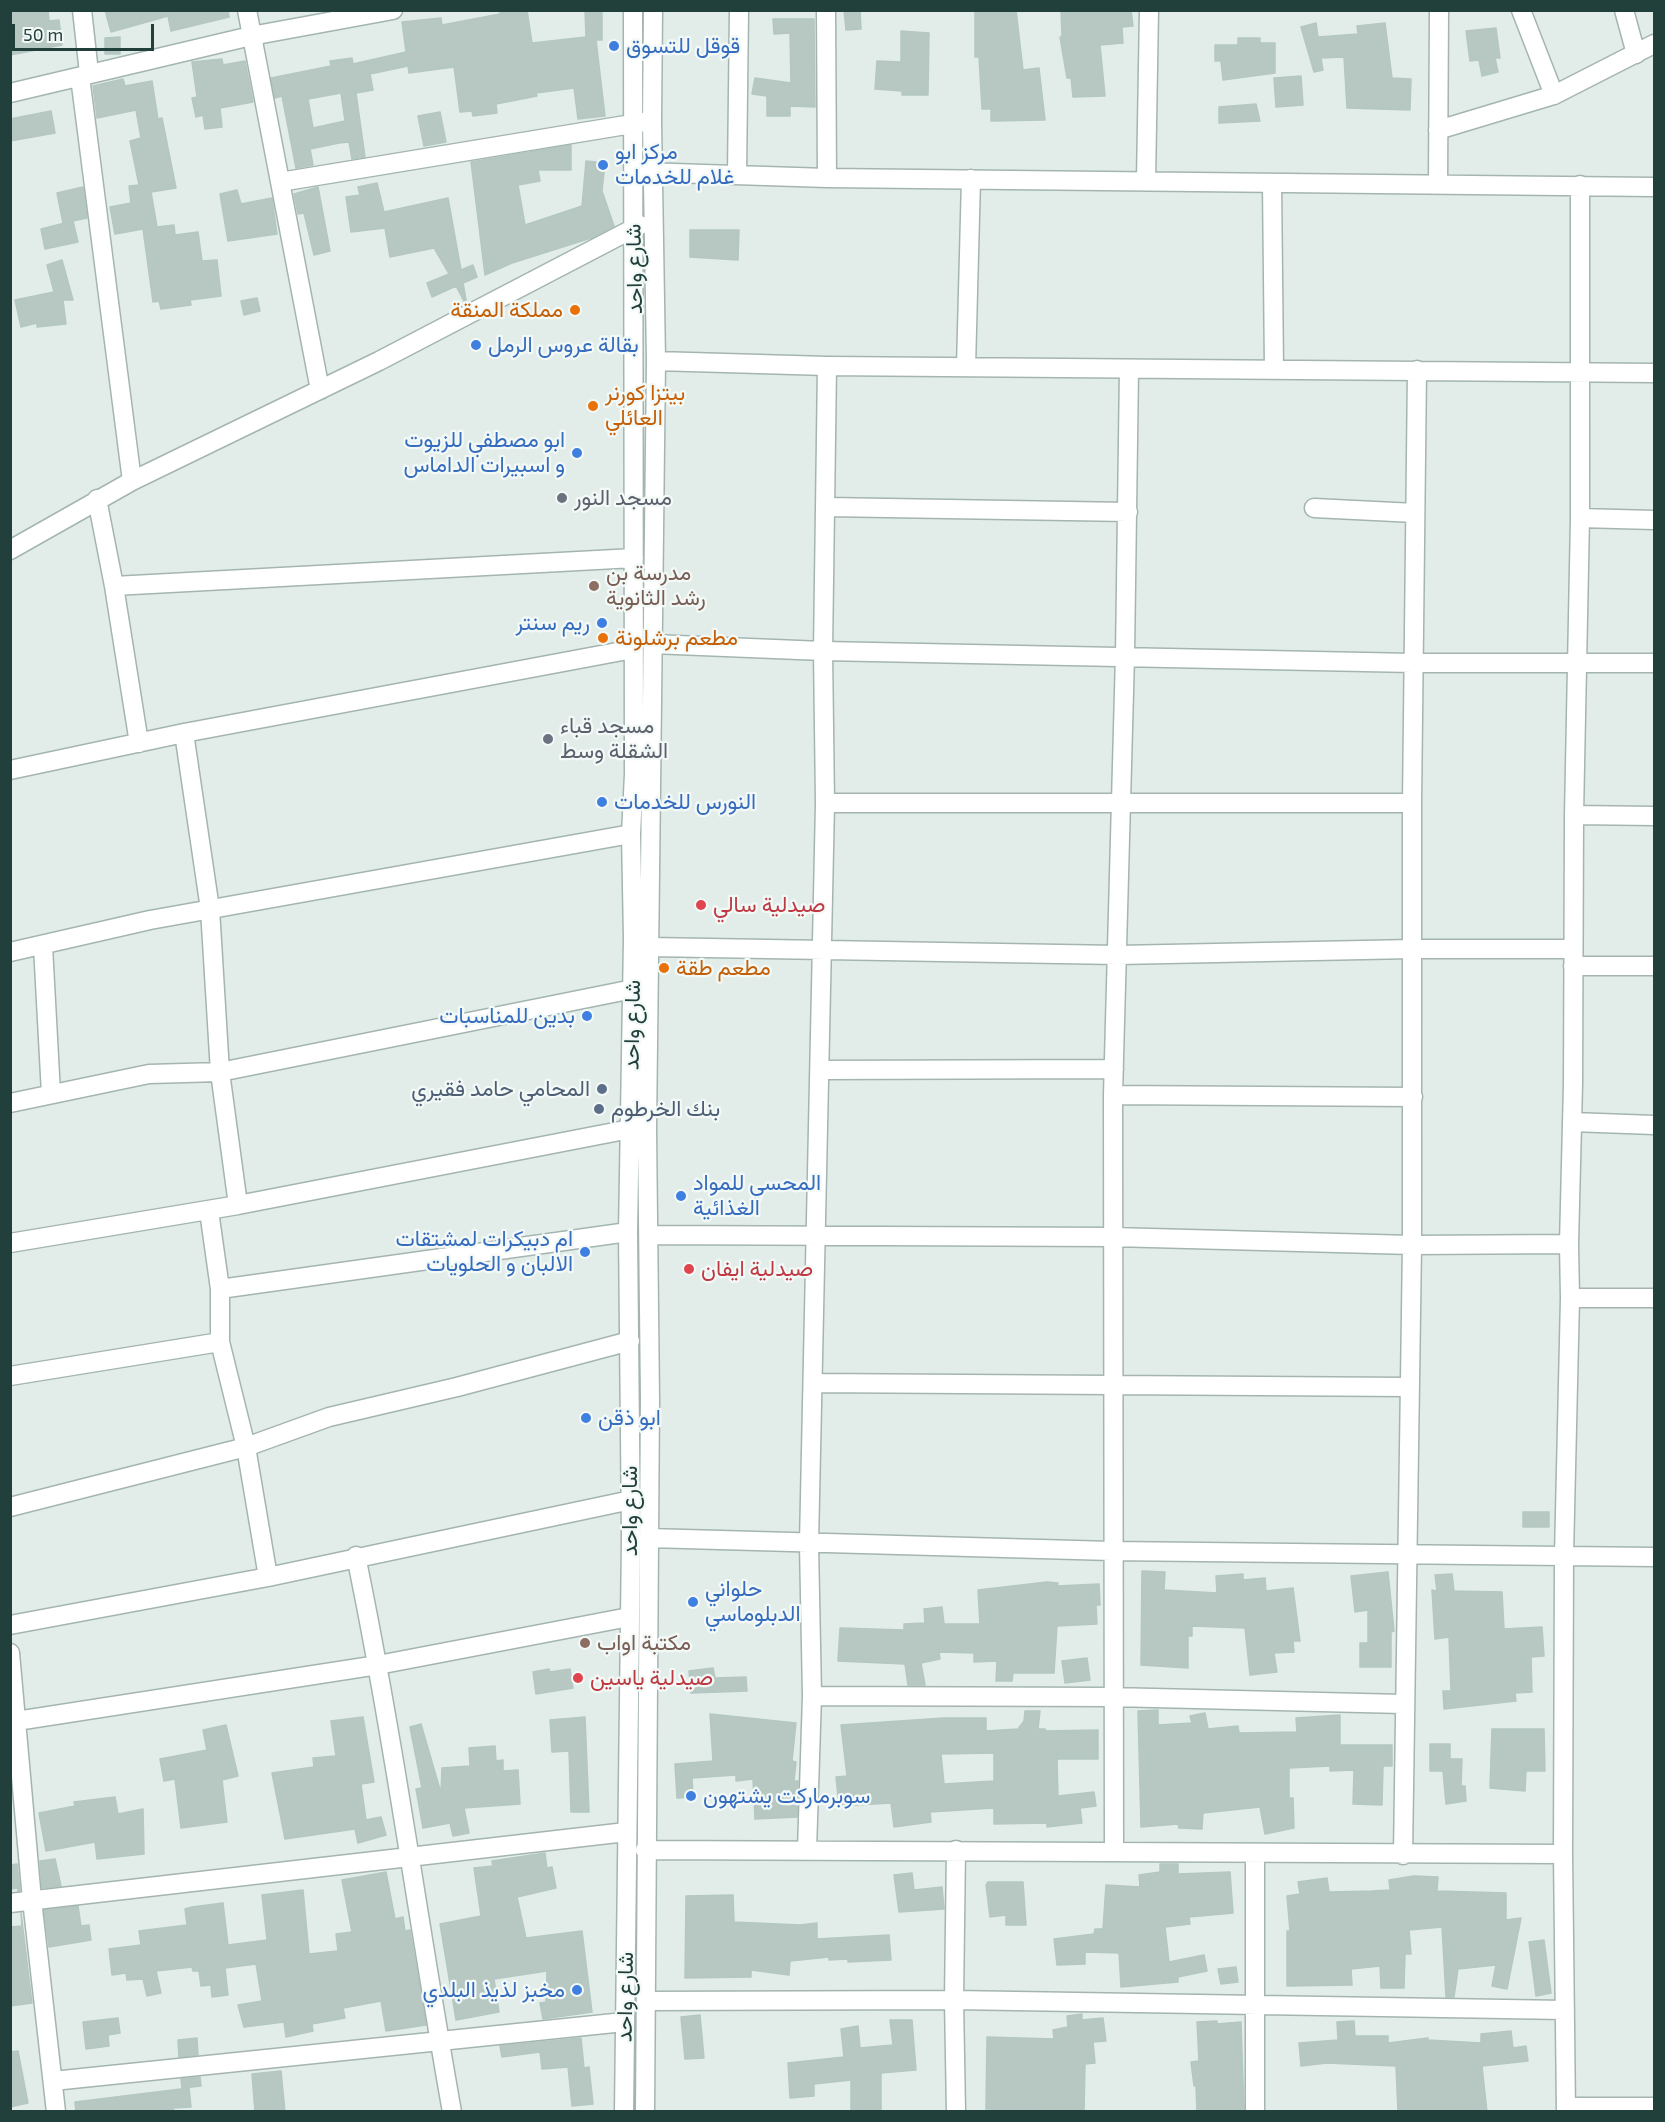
<!DOCTYPE html>
<meta charset="utf-8">
<style>
body{margin:0}
#map{position:relative;width:1665px;height:2122px;overflow:hidden;background:#e2ede9;font-family:"Exo 2",sans-serif}
canvas{display:block}
.frame{position:absolute;inset:0;border:12px solid #213f3b;pointer-events:none}
.scale{position:absolute;left:12px;top:24px;width:142px;height:27px;box-sizing:border-box;border:3px solid #213f3b;border-top:0;padding-left:8px;font-size:18px;line-height:21px;white-space:nowrap;color:#213f3b;-webkit-text-stroke:4px #f3f9f7;paint-order:stroke}
</style>
<div id="map">
<canvas width="1665" height="2122"></canvas>
<div class="frame"></div>
<div class="scale">50 m</div>
</div>
<script>
const ctx = document.querySelector('canvas').getContext('2d');
ctx.lineJoin = 'round';
function fillPath(path, color) { ctx.fillStyle = color; ctx.fill(path, 'evenodd'); }
function strokePath(path, color, width, dash) { ctx.strokeStyle = color; ctx.lineWidth = width; ctx.lineCap = dash ? 'butt' : 'round'; ctx.setLineDash(dash || []); ctx.stroke(path); }
function drawText(font, color, halo, rows, align = 'center') {
  ctx.font = font + ' "Exo 2",Vazirmatn,sans-serif'; ctx.lineWidth = 4.5; ctx.setLineDash([]); ctx.textBaseline = 'middle'; ctx.strokeStyle = halo; ctx.fillStyle = color; for (const [text, x, y, turn = 0] of rows) {
    ctx.save(); ctx.translate(x, y); ctx.rotate((+turn || 0) * Math.PI / 180); ctx.textAlign = isNaN(turn) ? turn : align; if (halo) ctx.strokeText(text, 0, 0); ctx.fillText(text, 0, 0); ctx.restore();
  }
}
const building = new Path2D(`
 M10,10h38l1,11 10,-1 3,25 -52,10z
 M105,10h123l1,7 -58,14 -3,-15 -57,16z
 M500,10h27l5,33 54,-6 -1,-27h17v30h-6l9,76 -27,3 -4,-31 -38,5 1,3 -41,8 1,9 -24,3 -1,-5 -12,1 -6,-45 -45,6 -1,-7 -38,8 3,16 -17,3 9,64 -13,2 -3,-17 -10,1 -29,6 3,16 -17,3 -14,-72 -7,2 -4,-20 60,-12 -1,-5 22,-3 1,6 53,-12 -4,-30 39,-4 1,7 58,-11zM341,93l4,28 -32,7 -5,-29z
 M844,10h16l1,19 -15,1z
 M975,10h41l7,60 16,-2 6,52 -54,1v-12h-9l-3,-52h-4z
 M1061,10h70l2,16 -11,1 1,16 -23,2 5,51 -32,1 -2,-19h-4l-7,-41h2z
 M773,19h41l1,88 -25,-1v10h-23v-20l-15,-2 3,-16 36,5 -1,-50 -16,1z
 M1316,23l2,14 40,-3 -1,-8 28,-3 7,55 19,1 -1,31 -63,-2 -3,-51 -23,1 2,12 -9,2 -13,-45z
 M1496,28l4,30h-5l3,14 -16,4 -3,-16 -9,1 -4,-30z
 M901,31l28,2 -1,62h-26v-4l-27,-2 2,-28 24,1z
 M120,37v17h-15v-16z
 M1238,38h22v5h15v30l-52,7 -2,-19h-6v-16h23z
 M222,59l1,6 22,-4 8,41 -33,6 2,19 -17,2 -2,-14 -7,2 -4,-19 5,-1 -5,-35z
 M1301,76l2,29 -27,2 -2,-29z
 M123,79l2,7 27,-5 6,38 4,-1 14,70 -25,4 6,35 17,-2 1,10 23,-3 4,29 15,-1 4,36 -31,4 1,5 -30,4 -2,-8 -6,1 -10,-73 -28,5 -5,-27 21,-4 -2,-17 10,-1 -9,-44 11,-3 -5,-28 -39,8 -4,-32z
 M1256,104l4,17 -41,2v-16z
 M51,111l4,22 -45,8v-22z
 M440,112l6,30 -22,4 -6,-30z
 M571,145v25h-33l2,11 -22,4 7,40 57,-19 4,-45 19,2 -3,28 12,35 -23,12 -79,25 -27,12 -14,-113z
 M377,183l7,29 64,-14 13,72 12,-5 4,12 -14,6 3,17 -2,1 -8,-15 -24,11 -5,-14 22,-9 -15,-26 -44,9 -5,-29 -34,4 -5,-35 14,-2 -2,-8z
 M83,187l4,31 -14,3 5,21 -33,7 -4,-20 28,-7 -6,1 -6,-30z
 M318,187l12,64 -16,4 -10,-42 -6,1 -4,-20z
 M237,190l4,14 31,-6 5,36 -49,7 -8,-47z
 M690,230h49l-1,30 -48,-3z
 M62,260l11,40h-10l3,24 -29,3v-4l-16,4 -6,-27 39,-8 -7,-27z
 M257,298l3,13 -16,4 -3,-14z
 M1523,1512h26v15h-26z
 M1142,1571l23,1 -1,18 53,3 -1,-17 27,-2v6l22,-2 1,13 27,-3 7,53h-7l1,11 -20,1 3,19 -27,3 -5,-47 -53,-2v10h-4v32l-47,-3z
 M1388,1572l6,59 -3,1v35h-31v-24h8v-33l-13,2 -4,-36z
 M1452,1574l2,17 48,1 2,37 38,-2 2,29 -13,1 1,35 -17,1 1,8 -72,8 -1,-18h8l-2,-54 -14,2 -3,-49 5,1 -2,-16z
 M1047,1582l11,1 -1,3 42,-2 1,21h-4l1,19 -40,2 -3,47h-41l-1,8h-16l1,-20 -23,1v-9l-35,-1 1,7 -19,4 4,22h-17l-3,-21 -67,-3 2,-33 64,2v-6l21,-1 -1,-14 18,-2 2,17h36l-2,-34z
 M1087,1658l3,22 -25,3 -3,-22z
 M713,1668l2,10 31,-1 1,14 -56,2 -2,-22z
 M549,1669l1,3 20,-3 3,19 -37,6 -3,-22z
 M1158,1710v15l34,-2 -2,-7 15,-3 3,16 30,-3 1,7 58,-1 -1,-14 44,-3v30h52v21h-9l-1,39 -29,-1 1,-34 -24,1v-5l-41,2v30h4l1,30 -29,6 -5,-27 -57,6 -1,16 -23,-1 -1,-4 -37,3 -3,-116z
 M1025,1711h15l-2,18h7l1,2 52,-1v29h-41l1,37 36,-4 2,14 -16,2 2,15 -35,4v-4l-53,1v-16l-64,4 1,10 -37,5 -3,-24 -52,3 -3,-29 11,-1 -6,-51 103,-7h42v13l32,-2 6,-8zM994,1753v28l-50,3 -3,-30z
 M710,1714l86,9 -4,38 4,1 -2,19h4l-1,36 -42,2 -2,-40 -17,2v-6l-44,3 1,19 -16,1 -2,-34 38,-3z
 M363,1717l11,65 -13,2 5,36 15,-3 5,18 -28,8 -3,-14 -70,10 -13,-66 42,-6 -1,-9 23,-2 -5,-35z
 M585,1717l4,95h-18l-2,-61 -17,1 -2,-32z
 M421,1724l20,69 1,-25 28,-2 -1,-18 26,-2 1,15 7,-1v11l15,-1 2,34 -56,4 5,25 -16,3 -3,-13 -27,5 -7,-39 6,-1 -12,-61z
 M226,1725l12,51 -16,4 5,42 -46,6 -6,-49 -11,2 -4,-22 47,-9 -4,-20z
 M1492,1729h52l1,42h-19l-1,20 -35,-3z
 M1430,1744h20v15h12l-1,27h4l1,15 -20,3 -3,-33h-13z
 M115,1797l3,17 25,-5 1,45 -47,5 -2,-17 -49,9 -7,-38 36,-7 -1,-4z
 M545,1853l2,15 5,-1 4,21 -39,9 9,41 56,-7 10,81 -49,7 -3,-16 6,-1 1,-31 -53,8 5,33 -43,8 -16,-96 41,-8 -7,-48 19,-2 -1,-5z
 M55,1859l6,27 -19,2 -2,-27z
 M17,1864l3,27h-2v-3l-8,1v-24z
 M1160,1864h18v10l52,-2 3,41 -44,4 1,7 -25,3 4,35 35,-7 3,16 -29,6v5l-57,5 -2,-34 -34,-1v12l-28,1 -3,-26 40,-5 1,-5h8l3,-44 34,2 -1,-12 21,-3z
 M386,1872l9,47 8,-2 2,14 5,-1 16,95 -40,6 -5,-30 -38,7 2,10 -33,6 1,7 -27,6 -2,-15 -40,5 -6,-22 24,-4 -6,-37 -31,4 3,27 -16,2 -1,-12 -10,1 -2,-15h-6l-1,-4 -36,4 5,22 -14,3 -4,-17 -16,1 -1,-7 -14,2 -3,-26 32,-4 -2,-14 48,-6 -2,-16 7,-2 31,-4 5,42 39,-5 -5,-45 41,-5 6,64 29,-3 -2,-17 16,-2 -10,-52z
 M912,1873l2,17 28,-3 2,22 -45,3 -5,-37z
 M1414,1876l24,1 -1,14 69,2v27l15,-2 -14,71 -15,-3 4,-21 -38,4 -4,28h-8l-4,-70 -33,3 2,24h-6l-1,34h-23l-1,-22 -29,3 1,16 -65,1v-55h3l-3,-35 13,-2 -2,-12 29,-4 2,14 43,-1 18,-1 -1,-10z
 M988,1882h35l3,43h-20v-10l-16,2 -4,-32z
 M733,1895l1,27 66,3 17,-2v16l72,-4 2,25 -43,2v-3l-19,1v-3l-39,4 -1,14 -38,-5v7l-66,1 1,-82z
 M78,1906l3,20 8,-1 2,15 -42,7 -5,-37z
 M21,1913l11,90 -22,3v-79l12,-1z
 M1544,1940l7,53 -15,3 -7,-54z
 M1236,1967l2,15 -17,2 -3,-15z
 M1082,2014v6l21,-2 3,23 -13,1 2,21 -10,1 -1,48 -98,-3 1,-72 67,2 -1,-9 15,-3 -1,-11z
 M700,2015l4,43 -19,1 -4,-42z
 M118,2018l2,15 -12,2 1,11 -23,3 -3,-27z
 M890,2020h22l4,50 -35,3v38h-30v-31l-37,4v12l-24,2 -2,-35 56,-6 -3,-28 17,-3 2,22 33,-3z
 M1217,2021v3l24,-2 3,90h-47l-1,-27 -2,1 -3,-24 8,-1 -2,-39z
 M1354,2021l1,15h33v7l40,-5v2l53,3v-9l30,-3 2,17 13,-2 2,15 -46,5 5,46h-89l-2,-46 -69,-3 -26,3 -2,-23 39,-3 -1,-18z
 M197,2038l1,17 -19,2 -1,-17z
 M581,2038l3,30 5,-1 4,37 -21,2 -4,-39 -26,2 -2,-17 -38,5 -2,-11z
 M18,2051l10,52 -18,4v-55z
 M281,2071l4,41h-30l-3,-38z
 M200,2077l1,9 -19,2 -1,-9z
 M189,2088l2,19 -18,1 1,4h-98l-1,-10z`);
const minor = new Path2D(`
 M82,10l7,63
 M247,10l73,380
 M826,10l1,168
 M1521,10l33,85
 M1624,10l12,44
 M80,77l52,404
 M10,93l241,-57 142,-26
 M1438,130l116,-35 100,-51
 M642,172l185,6 827,9
 M737,175l2,-165
 M1146,181l3,-171
 M280,182l364,-60
 M1272,183l2,186
 M1438,184l1,-174
 M656,361l171,5 827,7
 M966,367l5,-188
 M97,499l17,87 25,157
 M827,507l301,5
 M1314,508l101,5
 M1580,518l74,2
 M10,550l122,-69 247,-120 261,-136
 M114,586l520,-28
 M652,644l171,7 590,12h241
 M184,733l26,176 10,163 18,133
 M10,770l174,-37 449,-84
 M825,803h587
 M1574,815l80,1
 M43,946l8,148
 M650,947l468,8 294,-6h161
 M10,952l140,-32 481,-86
 M1573,966h81
 M820,1070l294,-1
 M1113,1095l300,2
 M10,1103l139,-29 71,-2 413,-83
 M1572,1122l82,3
 M209,1211l11,78v53l26,105 22,130
 M648,1235l465,2 299,8 157,-1
 M10,1243l228,-38 392,-76
 M220,1289l408,-57
 M1570,1298h84
 M10,1376l210,-34
 M814,1383l594,4
 M10,1507l236,-60 83,-30 128,-30 173,-46
 M649,1538l462,13 543,6
 M356,1556c38,184 63,371 96,556
 M10,1625l258,-48 363,-77
 M10,1653l22,247 24,212
 M812,1696l300,1 291,7
 M10,1722l368,-57 251,-48
 M645,1850l918,4
 M807,1850l5,-154 -3,-152 16,-741 -2,-152 4,-285
 M1114,1852l-1,-757 12,-440 4,-286
 M1403,1855l9,-610v-442l5,-433
 M10,1903l616,-71
 M647,2001l307,-1 611,10
 M53,2081l571,-59
 M1566,2107h88
 M624,2112l7,-575 -3,-305 5,-294 -2,-104 3,-60 -1,-764
 M645,2112l5,-713 -3,-270 9,-768 -4,-239 1,-112
 M956,2112l-2,-112 2,-150
 M1255,2112v-259
 M1566,2112l-3,-258 1,-299 6,-257 -1,-54 4,-160 1,-269 6,-297v-333`);
const markers = [
 [614,46,6,"#3f7fe0"],
 [603,165,6,"#3f7fe0"],
 [575,310,6,"#e8710a"],
 [476,345,6,"#3f7fe0"],
 [593,406,6,"#e8710a"],
 [577,453,6,"#3f7fe0"],
 [562,498,6,"#6b7280"],
 [594,586,6,"#8d6e63"],
 [602,623,6,"#3f7fe0"],
 [603,638,6,"#e8710a"],
 [548,739,6,"#6b7280"],
 [602,802,6,"#3f7fe0"],
 [701,905,6,"#e0444e"],
 [664,968,6,"#e8710a"],
 [587,1016,6,"#3f7fe0"],
 [602,1089,6,"#5c6f8a"],
 [599,1109,6,"#5c6f8a"],
 [681,1196,6,"#3f7fe0"],
 [585,1252,6,"#3f7fe0"],
 [689,1269,6,"#e0444e"],
 [586,1418,6,"#3f7fe0"],
 [693,1602,6,"#3f7fe0"],
 [585,1643,6,"#8d6e63"],
 [578,1678,6,"#e0444e"],
 [691,1796,6,"#3f7fe0"],
 [577,1990,6,"#3f7fe0"]
];
const shopNames = [
 ["قوقل للتسوق",626,46],
 ["مركز ابو",615,152],
 ["غلام للخدمات",615,177],
 ["بقالة عروس الرمل",488,345],
 ["ابو مصطفي للزيوت",565,440,"right"],
 ["و اسبيرات الداماس",565,465,"right"],
 ["ريم سنتر",590,623,"right"],
 ["النورس للخدمات",614,802],
 ["بدين للمناسبات",575,1016,"right"],
 ["المحسي للمواد",693,1183],
 ["الغذائية",693,1208],
 ["ام دبيكرات لمشتقات",573,1239,"right"],
 ["الالبان و الحلويات",573,1264,"right"],
 ["ابو ذقن",598,1418],
 ["حلواني",705,1589],
 ["الدبلوماسي",705,1614],
 ["سوبرماركت يشتهون",703,1796],
 ["مخبز لذيذ البلدي",565,1990,"right"]
];
const streetNames = [
 ["شارع واحد",634,269,-91],
 ["شارع واحد",632,1025,-89],
 ["شارع واحد",630,1511,-90],
 ["شارع واحد",625,1997,-89]
];
const foodNames = [
 ["مملكة المنقة",563,310,"right"],
 ["بيتزا كورنر",605,393],
 ["العائلي",605,418],
 ["مطعم برشلونة",615,638],
 ["مطعم طقة",676,968]
];
const worshipNames = [
 ["مسجد النور",574,498],
 ["مسجد قباء",560,726],
 ["الشقلة وسط",560,751]
];
const educationNames = [
 ["مدرسة بن",606,573],
 ["رشد الثانوية",606,598],
 ["مكتبة اواب",597,1643]
];
const healthNames = [
 ["صيدلية سالي",713,905],
 ["صيدلية ايفان",701,1269],
 ["صيدلية ياسين",590,1678]
];
const serviceNames = [
 ["المحامي حامد فقيري",590,1089],
 ["بنك الخرطوم",611,1109,"left"]
];
fillPath(building, '#b7c8c3');
strokePath(building, '#b4c7c2', 1.5);
strokePath(minor, '#a4b5b1', 21);
strokePath(minor, '#fff', 18);
for (const [x, y, r, color] of markers) { const dot = new Path2D(); dot.arc(x, y, r, 0, 2 * Math.PI); ctx.fillStyle = color; ctx.fill(dot); strokePath(dot, '#f3f9f7', 2); }
drawText('22px', '#366cbe', '#f3f9f7', shopNames, 'left');
drawText('22px', '#213f3b', '#f3f9f7', streetNames);
drawText('22px', '#c56008', '#f3f9f7', foodNames, 'left');
drawText('22px', '#5b616d', '#f3f9f7', worshipNames, 'left');
drawText('22px', '#785e54', '#f3f9f7', educationNames, 'left');
drawText('22px', '#be3a42', '#f3f9f7', healthNames, 'left');
drawText('22px', '#4e5e75', '#f3f9f7', serviceNames, 'right');
</script>
